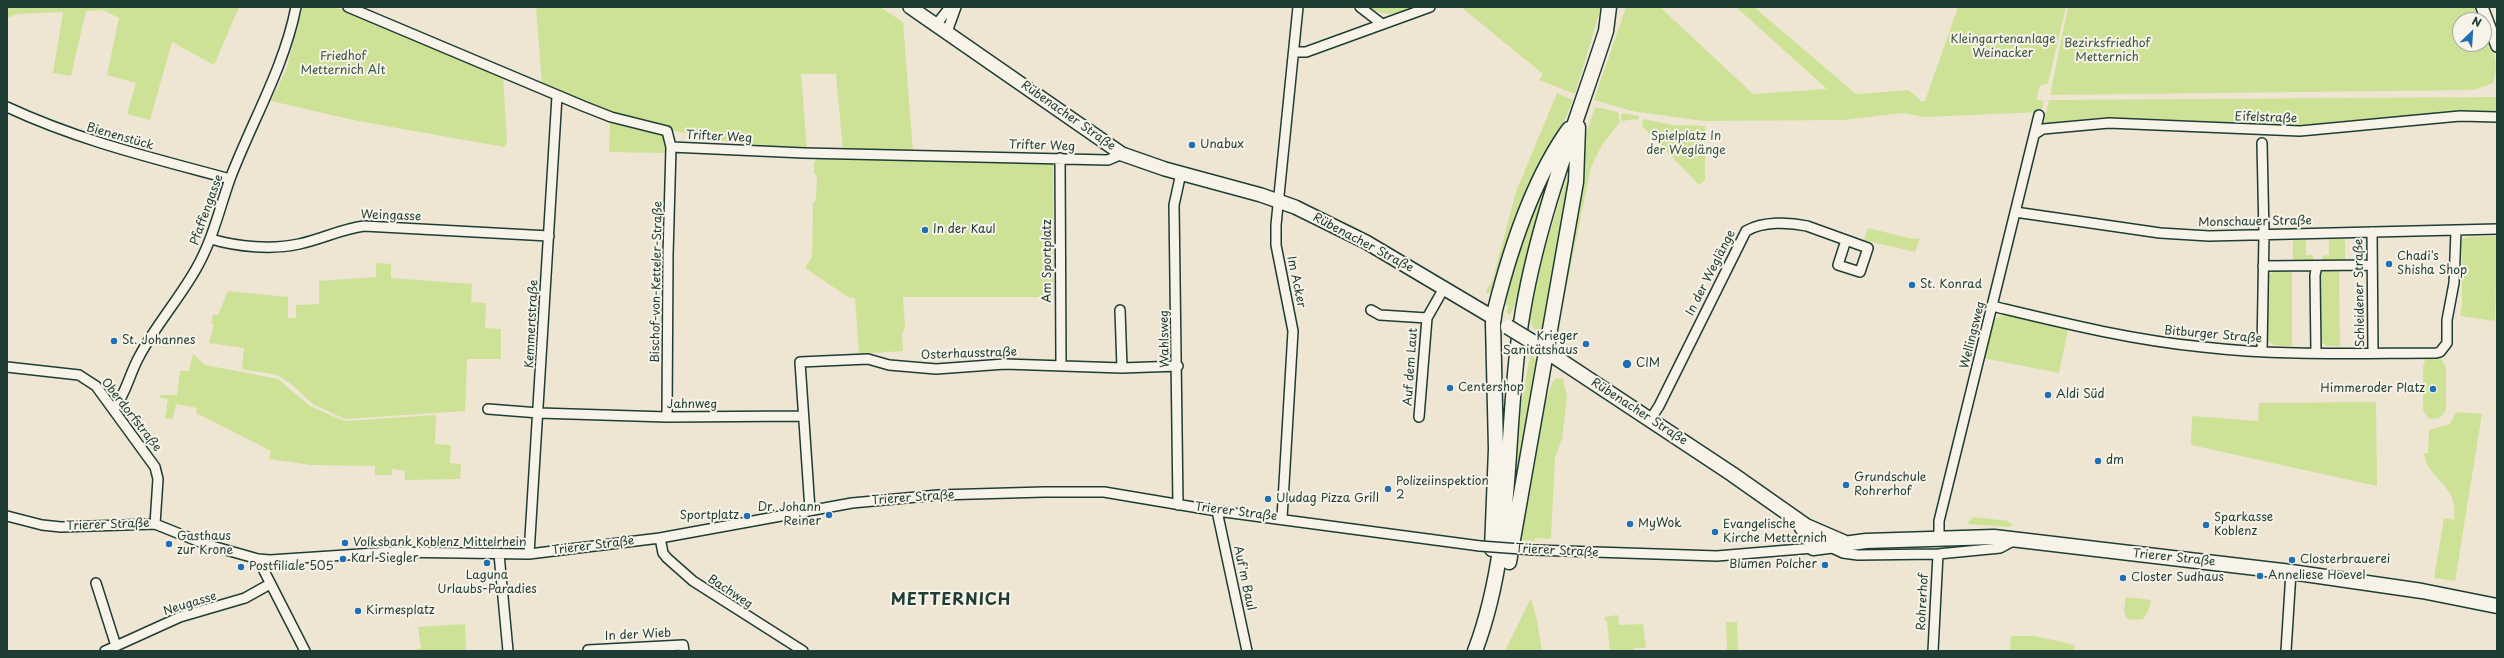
<!DOCTYPE html>
<meta charset="utf-8">
<style>
body{margin:0}
#map{position:relative;width:2504px;height:658px;overflow:hidden;background:#eee5d3;font-family:"Playpen Sans",sans-serif}
canvas{display:block}
.frame{position:absolute;inset:0;border:8px solid #1f3d34;pointer-events:none}
.north{position:absolute;left:2452px;top:12px;width:40px;height:40px;box-sizing:border-box;background:#f7f3e8;border:1px solid #a1aaa0;border-radius:50%;rotate:25deg;font-size:11px;font-weight:700;line-height:16px;text-align:center;color:#1f3d34}
.north::after{content:'';display:block;margin:auto;width:14px;height:18px;background:#1f6fb2;clip-path:polygon(50% 0,100% 100%,50% 72%,0 100%)}
</style>
<div id="map">
<canvas width="2504" height="658"></canvas>
<div class="frame"></div>
<div class="north">N</div>
</div>
<script>
const ctx = document.querySelector('canvas').getContext('2d');
ctx.lineJoin = 'round';
function fillPath(path, color) { ctx.fillStyle = color; ctx.fill(path, 'evenodd'); }
function strokePath(path, color, width, dash) { ctx.strokeStyle = color; ctx.lineWidth = width; ctx.lineCap = dash ? 'butt' : 'round'; ctx.setLineDash(dash || []); ctx.stroke(path); }
function drawText(font, color, halo, rows, align = 'center') {
  ctx.font = font + ' "Playpen Sans",sans-serif'; ctx.lineWidth = 4; ctx.setLineDash([]); ctx.textBaseline = 'middle'; ctx.strokeStyle = halo; ctx.fillStyle = color; for (const [text, x, y, turn = 0] of rows) {
    ctx.save(); ctx.translate(x, y); ctx.rotate((+turn || 0) * Math.PI / 180); ctx.textAlign = isNaN(turn) ? turn : align; if (halo) ctx.strokeText(text, 0, 0); ctx.fillText(text, 0, 0); ctx.restore();
  }
}
const green = new Path2D(`
 M7,7h232l-25,58 -42,-23 -22,78 -23,-6 9,-31 -29,-8 12,-57 -16,-8 -17,1 -15,65 -18,-3 10,-61 -46,2 -10,4z
 M303,7h27l28,6 145,64 4,65 -3,5 -146,-26 -87,-20 15,-31z
 M536,7h344l23,15 10,130 -70,-2 -7,-76h-35l6,75c-63,-2 -125,-14 -185,-32 -27,-9 -54,-21 -80,-31z
 M1367,7h55c-19,7 -37,11 -55,0z
 M1461,7h140l-26,87 -36,-14 4,-6z
 M1626,7h34l93,87 74,-5 -91,-82h18l102,87 53,-4 12,11h4l33,-94h108l-18,76 -8,3 -4,14 8,1 -3,11 -116,5 -22,-4 -60,7 -140,1 -71,-10 -38,-11z
 M2068,7h408l5,13h-21v24h24v-17c8,22 16,33 9,56l-19,7 -424,5z
 M1557,93l16,7 -77,187 -8,7 -2,-3 6,-9 24,-90z
 M2497,97v15l-57,2 -140,12 -195,-9 -57,6 -4,-2 5,-21z
 M1595,107l23,5 2,10 -18,23 -11,22 -34,166 -3,-2 25,-124 6,-70z
 M1621,113l18,3v3l-18,2z
 M1643,119l30,6 32,1v54l-6,5 -57,-59z
 M610,121l56,15 1,17 -58,-1z
 M1559,153l-36,119 -6,29 -7,14 -4,-3 3,-6 -7,-3 30,-94z
 M819,157l234,4 1,136h-151l2,30 -3,7 1,17 -44,3 -4,-56 -7,-1 -43,-29 7,-11 1,-54 3,-3 1,-24 -3,-3v-11z
 M1571,164l-1,21 -29,149 -8,-6 -4,-10 10,-51z
 M1868,228l45,11 7,-1 -5,14 -51,-12z
 M2497,236l-2,85 -35,-5 2,-10v-67l5,-2z
 M2329,239h16v23h-23v-6l7,-1z
 M2293,240h13v15h7v7h-20z
 M376,263l15,1v14l81,6 -1,18 15,1 -1,25 16,1v30h-34l-2,52 -120,8 -32,-15 -23,-21 -13,-8 -35,-6 2,-21 -35,-5 5,-18 -3,-1 2,-9h5l10,-24 60,6v21h8v-13l23,-1v-23l57,-4z
 M2326,270l13,1 1,75h-13l-7,-5 -1,-66z
 M2275,271h17v75l-18,-1 -8,-5 1,-64z
 M2007,315l61,15 -9,43 -76,-15c3,-14 4,-44 24,-43z
 M193,354l12,11 73,14 32,27 34,15 92,-6 -1,29 16,1 -1,18 11,1 -1,15 -55,1v-9l-13,-2v6h-17v-9l-64,-1 -42,-6 2,-8 -75,-38 1,-5 -21,-4 -3,15 -8,-1 3,-19 -8,-1v-3h17l3,-24h9z
 M1530,355l8,5 -23,132 6,-86z
 M2431,356l10,2 5,10v41c-3,9 -9,11 -18,9l-5,-8v-43l2,-7z
 M1557,378l6,1 4,18 -5,42 -7,18 -4,82 -16,-1v3l-16,-1 19,-118 15,-41z
 M2376,402l1,84 -186,-41 1,-29 66,5 1,-18z
 M2456,412l26,2 -27,167 -21,-3 10,-60 10,2c6,-36 -27,-39 -30,-67h4l1,-23 21,-6z
 M1973,517l35,4 5,4 -4,2 -42,-3z
 M2126,597l25,3 -3,12 -5,7 -13,1 -4,-3 -2,-6z
 M1531,598l6,23 5,30h-37z
 M1618,615l1,10 24,-1 3,24h-12l1,3h-25l-3,-29 -3,-5z
 M1726,622h11l1,29h-11z
 M465,624l1,27h-58l13,-3 -3,-21z
 M2011,636h24l40,9 -2,6h-63z`);
const minor = new Path2D(`
 M348,7l235,99 28,11 56,14 4,16 -3,108 -1,162
 M1360,7l22,17
 M936,25l14,-18
 M947,32l9,-25
 M1294,52h12l124,-45
 M7,107c73,34 146,51 223,72
 M2035,134l8,-5 66,-6 191,8 160,-15 37,1
 M671,147l133,6 304,7 14,-6
 M1060,158l1,207
 M2015,212l145,21 49,3 288,-7
 M2372,232l1,121
 M211,239c27,8 61,11 88,5 23,-5 42,-15 65,-18l185,10
 M2263,266l109,-1
 M1992,306c71,17 139,34 211,41 77,9 156,6 233,6l4,-1 7,-9v-23l7,-37 2,-52
 M1120,310l2,58
 M1371,310l9,5 47,3
 M2262,351l2,-117 -2,-91
 M2316,352l-1,-77 2,-9
 M7,367l72,8 17,11 59,81 3,12 -3,45
 M114,409c12,-15 16,-37 26,-54 16,-30 39,-56 56,-86 17,-30 23,-59 34,-90 22,-58 54,-111 66,-172
 M488,409l51,4 128,4 136,-1
 M1419,417l8,-99 17,-30
 M1650,420l9,-14 87,-175c17,-10 43,-9 61,-5l61,22 -8,24 -22,-7 8,-25
 M1178,505l-4,-300 7,-32
 M810,510l-10,-148 68,-3 21,6 47,4 69,-5 117,4 56,-2
 M1217,511l30,140
 M7,516l35,9 19,2 94,-3 50,20 53,15 12,1 121,-8 138,2 131,-16 192,-35 86,-8 106,-3h60l113,19 263,35
 M1282,518l11,-187 -17,-86v-20l22,-218
 M660,538l3,15 4,5 26,23 110,70
 M1939,538v-17l100,-406
 M1828,546l15,7 15,2 80,-1 62,-6 15,-8
 M1534,550l183,6 96,-8
 M499,554l9,97
 M529,554l28,-458
 M258,559l47,92
 M96,583l20,63
 M588,650l95,-5 1,6
 M105,651l75,-34 65,-19 25,-14
 M1933,651l5,-97
 M2286,651l5,-79`);
const tertiary = new Path2D(`
 M2482,7l15,39`);
const secondary = new Path2D(`
 M910,7l212,147 43,15 96,26 34,12 71,35 128,76`);
const primary = new Path2D(`
 M1531,341l201,133 74,52 37,16
 M1797,520l14,21 2,7 53,-7 128,-4 297,35 131,19 75,15
 M1492,549l4,-100 -3,-126 2,-13c15,-60 38,-131 74,-181
 M1509,562l67,-380 2,-55
 M1475,651c40,-106 29,-218 46,-328 15,-100 54,-196 85,-292l3,-24`);
const minorBridge = new Path2D(`
 M1480,546l54,4`);
const primaryBridge = new Path2D(`
 M1508,327l23,14`);
const markers = [
 [1192,145,4,"#1f6fb2"],
 [925,230,4,"#1f6fb2"],
 [2389,264,4,"#1f6fb2"],
 [1912,285,4,"#1f6fb2"],
 [114,341,4,"#1f6fb2"],
 [1586,344,4,"#1f6fb2"],
 [1627,364,5,"#1f6fb2"],
 [1450,388,4,"#1f6fb2"],
 [2433,389,4,"#1f6fb2"],
 [2048,395,4,"#1f6fb2"],
 [2098,461,4,"#1f6fb2"],
 [1846,485,4,"#1f6fb2"],
 [1388,489,4,"#1f6fb2"],
 [1268,499,4,"#1f6fb2"],
 [829,515,4,"#1f6fb2"],
 [747,516,4,"#1f6fb2"],
 [1630,524,4,"#1f6fb2"],
 [2206,525,4,"#1f6fb2"],
 [1715,532,4,"#1f6fb2"],
 [345,543,4,"#1f6fb2"],
 [169,544,4,"#1f6fb2"],
 [343,559,4,"#1f6fb2"],
 [2292,560,4,"#1f6fb2"],
 [487,563,4,"#1f6fb2"],
 [1825,565,4,"#1f6fb2"],
 [241,567,4,"#1f6fb2"],
 [2260,576,4,"#1f6fb2"],
 [2123,578,4,"#1f6fb2"],
 [358,611,4,"#1f6fb2"]
];
const parkNames = [
 ["Kleingartenanlage",2003,40],
 ["Weinacker",2003,54],
 ["Bezirksfriedhof",2107,44],
 ["Metternich",2107,58],
 ["Friedhof",343,57],
 ["Metternich Alt",343,71],
 ["Spielplatz In",1686,137],
 ["der Weglänge",1686,151]
];
const streetNames = [
 ["Rübenacher Straße",1068,116,35],
 ["Eifelstraße",2266,118,2],
 ["Bienenstück",120,137,16],
 ["Trifter Weg",719,137,3],
 ["Trifter Weg",1042,146,2],
 ["Pfaffengasse",207,210,-70],
 ["Weingasse",391,216,2],
 ["Monschauer Straße",2255,222,-1],
 ["Rübenacher Straße",1363,243,28],
 ["Am Sportplatz",1048,261,-90],
 ["In der Weglänge",1711,273,-63],
 ["Bischof-von-Ketteler-Straße",657,282,-89],
 ["Im Acker",1296,282,78],
 ["Schleidener Straße",2360,293,-91],
 ["Kemmertstraße",532,324,-87],
 ["Wellingsweg",1973,335,-76],
 ["Bitburger Straße",2213,335,5],
 ["Wahlsweg",1165,339,-91],
 ["Osterhausstraße",969,354,-2],
 ["Auf dem Laut",1411,367,-86],
 ["Jahnweg",692,405],
 ["Rübenacher Straße",1639,412,33],
 ["Oberdorfstraße",131,415,52],
 ["Trierer Straße",913,498,-4],
 ["Trierer Straße",1236,512,7],
 ["Trierer Straße",108,525,-2],
 ["Trierer Straße",593,546,-7],
 ["Trierer Straße",1557,551,3],
 ["Trierer Straße",2174,558,6],
 ["Auf'm Baul",1244,578,78],
 ["Bachweg",730,592,33],
 ["Rohrerhof",1923,602,-87],
 ["Neugasse",190,604,-17],
 ["In der Wieb",638,635,-3]
];
const poiNames = [
 ["Unabux",1200,145],
 ["In der Kaul",933,230],
 ["Chadi's",2397,257],
 ["Shisha Shop",2397,271],
 ["St. Konrad",1920,285],
 ["Krieger",1578,337,"right"],
 ["Sanitätshaus",1578,351,"right"],
 ["St. Johannes",122,341],
 ["CIM",1636,364],
 ["Centershop",1458,388],
 ["Himmeroder Platz",2425,389,"right"],
 ["Aldi Süd",2056,395],
 ["dm",2106,461],
 ["Grundschule",1854,478],
 ["Rohrerhof",1854,492],
 ["Polizeiinspektion",1396,482],
 ["2",1396,496],
 ["Uludag Pizza Grill",1276,499],
 ["Dr. Johann",821,508,"right"],
 ["Reiner",821,522,"right"],
 ["Sportplatz",739,516,"right"],
 ["Sparkasse",2214,518],
 ["Koblenz",2214,532],
 ["MyWok",1638,524],
 ["Evangelische",1723,525],
 ["Kirche Metternich",1723,539],
 ["Gasthaus",177,537],
 ["zur Krone",177,551],
 ["Volksbank Koblenz Mittelrhein",353,543],
 ["Karl Siegler",351,559],
 ["Closterbrauerei",2300,560],
 ["Blumen Polcher",1817,565,"right"],
 ["Postfiliale 505",249,567],
 ["Laguna",487,576,"center"],
 ["Urlaubs-Paradies",487,590,"center"],
 ["Anneliese Hoevel",2268,576],
 ["Closter Sudhaus",2131,578],
 ["Kirmesplatz",366,611]
];
const districtNames = [
 ["METTERNICH",951,601]
];
fillPath(green, '#cee297');
strokePath(minor, '#1f3d34', 12);
strokePath(tertiary, '#1f3d34', 14);
strokePath(secondary, '#1f3d34', 16);
strokePath(primary, '#1f3d34', 17);
strokePath(minor, '#f7f3e8', 9);
strokePath(tertiary, '#f7f3e8', 11);
strokePath(secondary, '#f7f3e8', 13);
strokePath(primary, '#f7f3e8', 14);
strokePath(minorBridge, '#1f3d34', 12, []);
strokePath(primaryBridge, '#1f3d34', 17, []);
strokePath(minorBridge, '#f7f3e8', 9);
strokePath(primaryBridge, '#f7f3e8', 14);
for (const [x, y, r, color] of markers) { const dot = new Path2D(); dot.arc(x, y, r, 0, 2 * Math.PI); ctx.fillStyle = color; ctx.fill(dot); strokePath(dot, '#f7f3e8', 1.5); }
drawText('12px', '#395643', '#f7f3e8', parkNames);
drawText('12px', '#1f3d34', '#f7f3e8', streetNames);
drawText('12px', '#1f3d34', '#f7f3e8', poiNames, 'left');
ctx.letterSpacing = '1px';
drawText('bold 16px', '#1f3d34', '#f7f3e8', districtNames);
ctx.letterSpacing = '0px';
</script>
